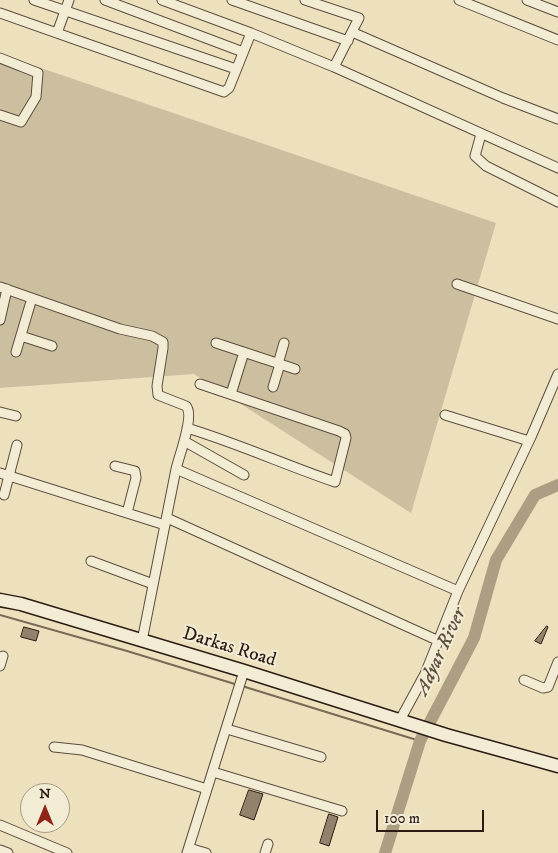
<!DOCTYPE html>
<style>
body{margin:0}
#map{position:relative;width:558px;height:853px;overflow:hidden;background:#ede1bd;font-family:"IM FELL DW Pica",serif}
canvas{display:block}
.north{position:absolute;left:20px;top:783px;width:50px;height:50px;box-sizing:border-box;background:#f3ecd4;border:1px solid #a39887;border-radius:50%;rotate:0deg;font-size:14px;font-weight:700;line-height:20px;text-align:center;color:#2b1b13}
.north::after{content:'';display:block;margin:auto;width:18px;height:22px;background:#8f2418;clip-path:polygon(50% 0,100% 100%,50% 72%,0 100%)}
.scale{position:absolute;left:376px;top:810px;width:108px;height:22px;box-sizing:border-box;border:2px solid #2b1b13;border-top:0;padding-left:6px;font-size:15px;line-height:18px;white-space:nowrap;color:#2b1b13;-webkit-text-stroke:4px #f3ecd4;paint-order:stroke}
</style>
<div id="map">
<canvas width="558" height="853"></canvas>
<div class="north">N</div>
<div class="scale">100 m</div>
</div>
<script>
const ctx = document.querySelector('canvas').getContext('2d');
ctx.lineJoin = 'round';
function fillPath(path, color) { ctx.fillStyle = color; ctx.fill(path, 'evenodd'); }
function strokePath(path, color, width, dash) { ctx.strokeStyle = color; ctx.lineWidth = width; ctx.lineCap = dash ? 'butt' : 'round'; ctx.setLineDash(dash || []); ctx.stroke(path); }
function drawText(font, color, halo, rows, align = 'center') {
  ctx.font = font + ' "IM FELL DW Pica",serif'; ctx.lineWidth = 4; ctx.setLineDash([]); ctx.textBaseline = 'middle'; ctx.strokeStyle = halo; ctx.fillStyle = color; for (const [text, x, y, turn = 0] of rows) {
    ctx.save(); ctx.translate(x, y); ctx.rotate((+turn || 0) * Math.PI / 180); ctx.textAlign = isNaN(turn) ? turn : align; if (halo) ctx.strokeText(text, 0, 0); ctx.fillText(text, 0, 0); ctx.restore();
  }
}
const green = new Path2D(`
 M0,54l496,169 -85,290 -217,-139 -194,14z`);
const stream = new Path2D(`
 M0,615l127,36 111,34
 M242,686l178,55`);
const river = new Path2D(`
 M385,853l35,-112 54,-103 22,-78 39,-65 23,-10`);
const building = new Path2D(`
 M547,626l1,1 -7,17 -6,-3z
 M24,627l15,4 -3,10 -15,-4z
 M249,790l14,4 -9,26 -14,-5z
 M329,814l9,3 -9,29 -9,-3z`);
const street = new Path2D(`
 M34,0l202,69
 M105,0l138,52
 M162,0l89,33 83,34 224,101
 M232,0l116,41
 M305,0l54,18 -25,49
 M459,0l99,40
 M527,0l31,12
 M0,13l224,79 5,-4 22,-55
 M352,32l151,66 55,21
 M57,33l12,-33
 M0,58l38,15 -2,24 -15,25 -21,-7
 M481,134l-6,22 11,10 72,36
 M457,284l101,35
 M0,287l120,42 32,7 11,6v6l-6,38 1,9 28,11c9,9 -7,50 -10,63l-34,172
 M0,320l7,-31
 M21,336l31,10
 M216,343l79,26
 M16,352l16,-54
 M278,364l6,-21
 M273,387l7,-23
 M231,394l13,-42
 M0,412l16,4
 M445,415l84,26
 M187,428c50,15 98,37 148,54l11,-44 -1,-4 -6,-3 -139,-47
 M184,441l60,34
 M115,466l20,5 1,7 -9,35
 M176,469l282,122
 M0,473l165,52
 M4,495l13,-50
 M167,518l272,123
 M91,561l62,23
 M0,666l3,-10
 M524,680l19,8 5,-1 10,-25
 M400,720l25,-46 33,-83 73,-154 27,-63
 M227,729l94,28
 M54,747l28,3 125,39
 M213,772l129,39
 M0,825l67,28
 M189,848l17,5
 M0,850l8,3
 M187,853l57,-182
 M265,853l3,-9`);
const secondary = new Path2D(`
 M0,600l21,4 223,67 202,64 112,31`);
const streetNames = [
 ["Darkas Road",229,648,17]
];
const waterNames = [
 ["Adyar River",442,652,-65]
];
fillPath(green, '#ccbfa0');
strokePath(stream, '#786a56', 2);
strokePath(river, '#ab9e83', 12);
fillPath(building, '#90826b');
strokePath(building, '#2b1b13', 1);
strokePath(street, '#5c4c3e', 11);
strokePath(secondary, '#2b1b13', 15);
strokePath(street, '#f3ecd4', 9);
strokePath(secondary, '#f3ecd4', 12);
drawText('19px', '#2b1b13', '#f3ecd4', streetNames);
drawText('italic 20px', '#5e4f40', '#f3ecd4', waterNames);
</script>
